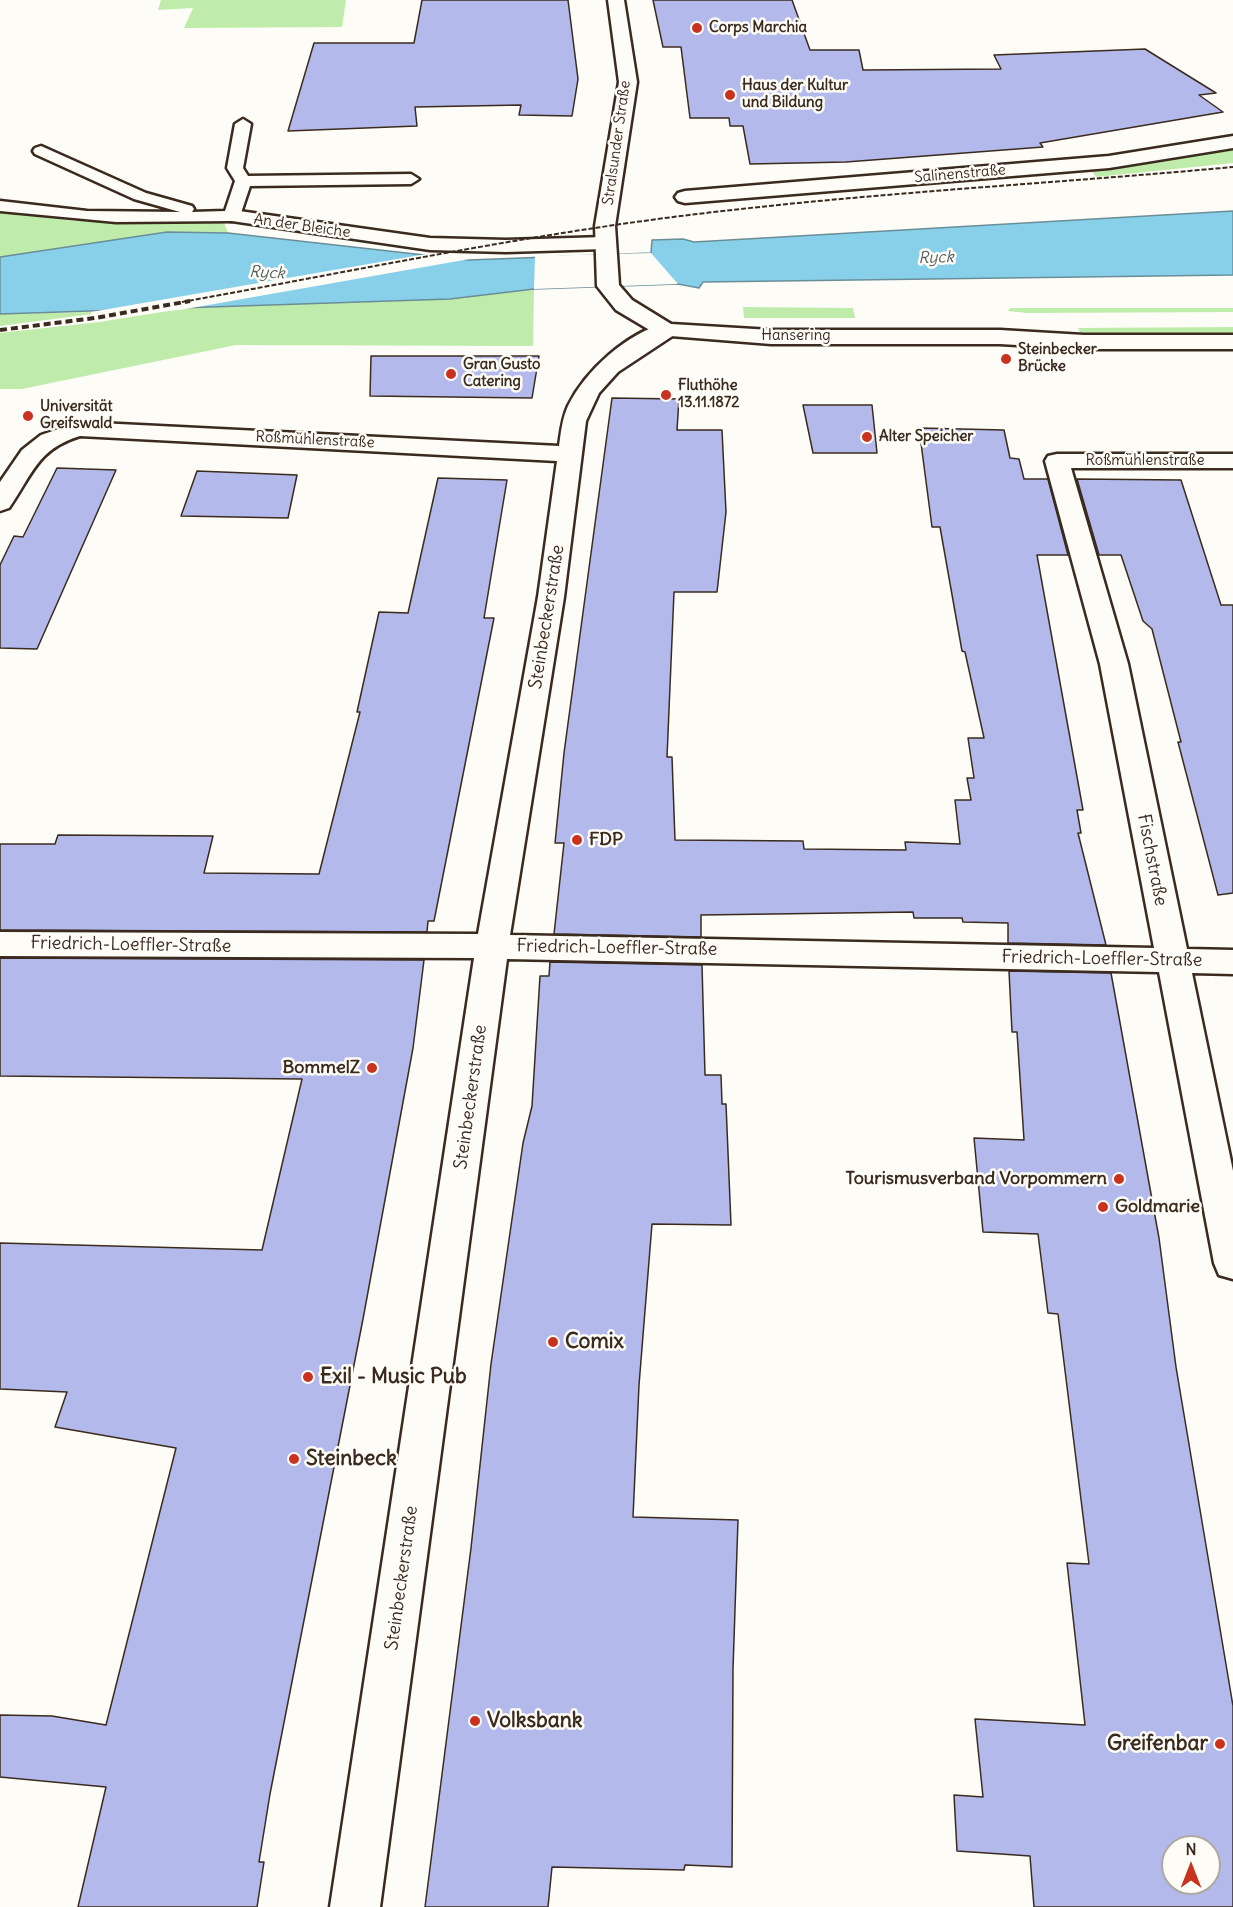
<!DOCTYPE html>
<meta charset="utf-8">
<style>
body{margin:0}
#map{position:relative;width:1233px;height:1907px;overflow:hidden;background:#fdfcf7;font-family:Delius,sans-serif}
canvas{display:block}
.north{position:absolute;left:1161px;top:1835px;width:60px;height:60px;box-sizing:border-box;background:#fdfcf7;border:2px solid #afa8a0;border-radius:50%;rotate:0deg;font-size:16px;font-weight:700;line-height:24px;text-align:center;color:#3b2a1e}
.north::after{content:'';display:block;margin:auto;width:21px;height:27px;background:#c8321e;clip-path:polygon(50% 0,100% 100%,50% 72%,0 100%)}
</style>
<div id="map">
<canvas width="1233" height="1907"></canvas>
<div class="north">N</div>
</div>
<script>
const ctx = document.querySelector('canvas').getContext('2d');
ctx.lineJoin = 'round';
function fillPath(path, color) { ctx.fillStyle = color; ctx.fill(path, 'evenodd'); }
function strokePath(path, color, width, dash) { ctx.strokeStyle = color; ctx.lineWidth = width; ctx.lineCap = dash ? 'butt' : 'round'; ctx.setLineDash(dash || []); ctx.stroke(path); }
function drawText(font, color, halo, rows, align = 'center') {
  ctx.font = font + ' Delius,sans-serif'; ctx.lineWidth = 5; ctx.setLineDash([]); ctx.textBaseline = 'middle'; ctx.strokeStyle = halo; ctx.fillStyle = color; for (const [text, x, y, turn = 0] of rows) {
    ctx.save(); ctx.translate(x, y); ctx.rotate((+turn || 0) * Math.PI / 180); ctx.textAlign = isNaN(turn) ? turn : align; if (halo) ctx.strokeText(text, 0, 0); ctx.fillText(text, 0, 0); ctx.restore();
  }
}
const green = new Path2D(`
 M161,0h185l-4,27 -158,1 9,-20 -35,2z
 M1233,149v14l-137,14 -5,-7z
 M0,212l75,9 148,-1 5,13 -32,-1 -196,25z
 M534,289l-1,57 -297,-1 -214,44h-22v-56l99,-11 107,-17 244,-6z
 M743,307l110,1 2,10h-111z
 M1010,308h223v4l-206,1 -19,-2z
 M91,312l1,2 -92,12v-12z
 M1233,327v10h-151l-4,-9z`);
const water = new Path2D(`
 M1233,211v64l-530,7 -4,6 -21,-4 -144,5 -84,10 -450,15v-57l167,-25 61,1 241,27 182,-7 1,-13 31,-1 11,3z`);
const pier = new Path2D(`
 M432,253l49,4 -301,53 -87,5 -2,-3z
 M651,253l27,31 -144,5 1,-33z`);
const building = new Path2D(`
 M422,0h146l10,79 -6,37 -53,-1 2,-10 -106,2 2,19 -129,5 26,-88h100z
 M653,0h139l18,50h49l4,20 138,-1 -7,-14 151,-6 71,44 -17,2 24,17 -183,31 3,4 -197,15 -96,2 -7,-38h-13l-1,-8h-39l-9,-71h-18z
 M371,356h168l-7,42 -162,-2z
 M612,398l67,1 -2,31h45l4,82 -9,80h-43l-7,165h5l3,83 128,1 1,8 102,1 -1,-8 55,2 -5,-44h16l-4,-22h7l-6,-40h16l-19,-86 -3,-1 -22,-124h-8l-13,-99 85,2 6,28 9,1 5,20h24l20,76h-31l46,255h-6l4,23h-3l28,112 -98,-2v-20l-45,-1 -1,-4h-48l-1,-6 -212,3v22l-147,-3 10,-91h-9l9,-90z
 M803,405h69l5,48h-64z
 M57,468l59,2 -79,179 -37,-1v-83l14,-29 9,1z
 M197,471l100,4 -9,43 -107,-2z
 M438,478l69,2 -23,138h10l-60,303h-6l-1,11 -427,-2v-86h55l3,-9 155,1 -9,37 115,1 41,-162h-3l22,-100 29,1z
 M1077,479l104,1 40,125h12v288l-15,2 -40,-153h3l-29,-113 -9,-8 -22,-66h-22z
 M0,958l424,2 -11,88 -50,271 -93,475 -11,68h5l-7,45h-179l28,-120 -106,-10v-62l52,1 54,9 70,-277 -121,-21 12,-35 -67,-3v-146l262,7 40,-171 -302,-3z
 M550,962l152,3 3,110h16l1,29h4l5,121 -79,-1 -13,161 -6,132 105,3 -5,149 -1,198 -47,-2 -1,5 -132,-3 -4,40h-123l46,-359 20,-184 32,-221 9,-37 8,-130h9z
 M1009,971l102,2 48,265 17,129 57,339v201h-199l-4,-51 -73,-5 -3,-56 29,2 -8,-78 110,6 -18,-162 22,1 -31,-250 -10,-1 -10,-79 -55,-2 -9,-94 50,2 -7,-108h-5zM1173,1847h36v36h-36z`);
const service = new Path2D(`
 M243,119l8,5 -8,44 5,8 163,-2 8,5 -8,5 -161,2 -10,30 -8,5 -116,1 -116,-11v-10l87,10 93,1 -46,-13 -99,-45 -2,-3 2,-3 6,-2 105,47 46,13 2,3 -2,3 33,-1 10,-30 -8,-13 8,-44z`);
const minor = new Path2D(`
 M1233,136v12l-124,20 -424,35 -7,-2 -3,-4 3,-4 7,-2 424,-35z
 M232,210l198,28 76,2 98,-3 7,2 3,4 -3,4 -7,2 -98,3 -76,-2 -205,-30 -3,-4 3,-4z
 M666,323l8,2 3,5 -3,5 -56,37 -19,21 -13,28 -22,176 -54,338 644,13 -54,-284 -55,-203 3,-5 9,-2h176v14h-162l57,196 59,285 46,1v24l-41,-1 41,198v108l-14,-4 -5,-12 -55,-291 -652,-13 -127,948h-50l144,-949 -474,-2v-24l478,2 60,-337 19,-136 -477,-25c-43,13 -48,39 -71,72l-9,3v-29l22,-32 19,-15 38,-13 480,24c2,-14 3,-27 9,-40 18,-36 59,-73 98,-83z`);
const secondary = new Path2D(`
 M608,0h16l13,82 -22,144 4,59 13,15 39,24 100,6h229l84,5h149v14h-149l-84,-5h-229l-113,-9 -42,-25 -19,-24 -2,-60 24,-144z`);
const railFar1 = new Path2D(`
 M182,302c166,-30 332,-65 499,-86 183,-23 368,-32 552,-49`);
const rail = new Path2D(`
 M0,330l95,-12 95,-17`);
const markers = [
 [697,28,6,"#c8321e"],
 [730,95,6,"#c8321e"],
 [1006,359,6,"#c8321e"],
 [451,374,6,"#c8321e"],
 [666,395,6,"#c8321e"],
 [28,416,6,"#c8321e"],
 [867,437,6,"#c8321e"],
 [577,840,6,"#c8321e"],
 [372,1068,6,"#c8321e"],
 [1119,1179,6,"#c8321e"],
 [1103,1207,6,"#c8321e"],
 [553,1342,6,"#c8321e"],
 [308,1377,6,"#c8321e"],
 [294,1459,6,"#c8321e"],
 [475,1721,6,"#c8321e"],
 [1220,1744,6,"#c8321e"]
];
const farPoinames = [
 ["Corps Marchia",709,28],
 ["Haus der Kultur",742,86],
 ["und Bildung",742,103],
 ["Steinbecker",1018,350],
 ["Brücke",1018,367],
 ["Gran Gusto",463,365],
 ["Catering",463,382],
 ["Fluthöhe",678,386],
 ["13.11.1872",678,403],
 ["Universität",40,407],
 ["Greifswald",40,424],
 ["Alter Speicher",879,437]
];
const farStreetnames = [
 ["Stralsunder Straße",617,143,-82],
 ["Salinenstraße",960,174,-5],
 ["An der Bleiche",302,226,8],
 ["Hansering",796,336],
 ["Roßmühlenstraße",315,440,3],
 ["Roßmühlenstraße",1145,461]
];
const farWaternames = [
 ["Ryck",936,258,-2],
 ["Ryck",267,273,3]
];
const streetNames = [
 ["Steinbeckerstraße",547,617,-81],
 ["Fischstraße",1152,860,79],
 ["Friedrich-Loeffler-Straße",131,945,1],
 ["Friedrich-Loeffler-Straße",617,948,1],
 ["Friedrich-Loeffler-Straße",1102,959,1],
 ["Steinbeckerstraße",471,1097,-82],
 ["Steinbeckerstraße",402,1578,-82]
];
const poiNames = [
 ["FDP",589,840],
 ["BommelZ",360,1068,"right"],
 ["Tourismusverband Vorpommern",1107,1179,"right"],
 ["Goldmarie",1115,1207]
];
const nearPoinames = [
 ["Comix",565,1342],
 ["Exil - Music Pub",320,1377],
 ["Steinbeck",306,1459],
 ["Volksbank",487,1721],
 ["Greifenbar",1208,1744,"right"]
];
fillPath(green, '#bfecaa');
fillPath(water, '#88d0e9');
strokePath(water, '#698e98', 1.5);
fillPath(pier, '#fdfcf7');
fillPath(building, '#b3baeb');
strokePath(building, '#3b2a1e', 1.5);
strokePath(service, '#3b2a1e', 5);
strokePath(minor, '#3b2a1e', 5);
strokePath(secondary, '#3b2a1e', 5);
fillPath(service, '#fdfcf7');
fillPath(minor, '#fdfcf7');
fillPath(secondary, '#fdfcf7');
strokePath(railFar1, '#3b2a1e', 2, [5, 2]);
strokePath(rail, '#3b2a1e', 4, [7, 4]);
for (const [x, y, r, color] of markers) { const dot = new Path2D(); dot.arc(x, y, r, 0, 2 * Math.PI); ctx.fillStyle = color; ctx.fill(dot); strokePath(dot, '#fdfcf7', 2); }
drawText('bold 15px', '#3b2a1e', '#fdfcf7', farPoinames, 'left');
drawText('15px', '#3b2a1e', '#fdfcf7', farStreetnames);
drawText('italic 16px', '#525c5b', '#fdfcf7', farWaternames);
drawText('18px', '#3b2a1e', '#fdfcf7', streetNames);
drawText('bold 18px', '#3b2a1e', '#fdfcf7', poiNames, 'left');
drawText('bold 21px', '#3b2a1e', '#fdfcf7', nearPoinames, 'left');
</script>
